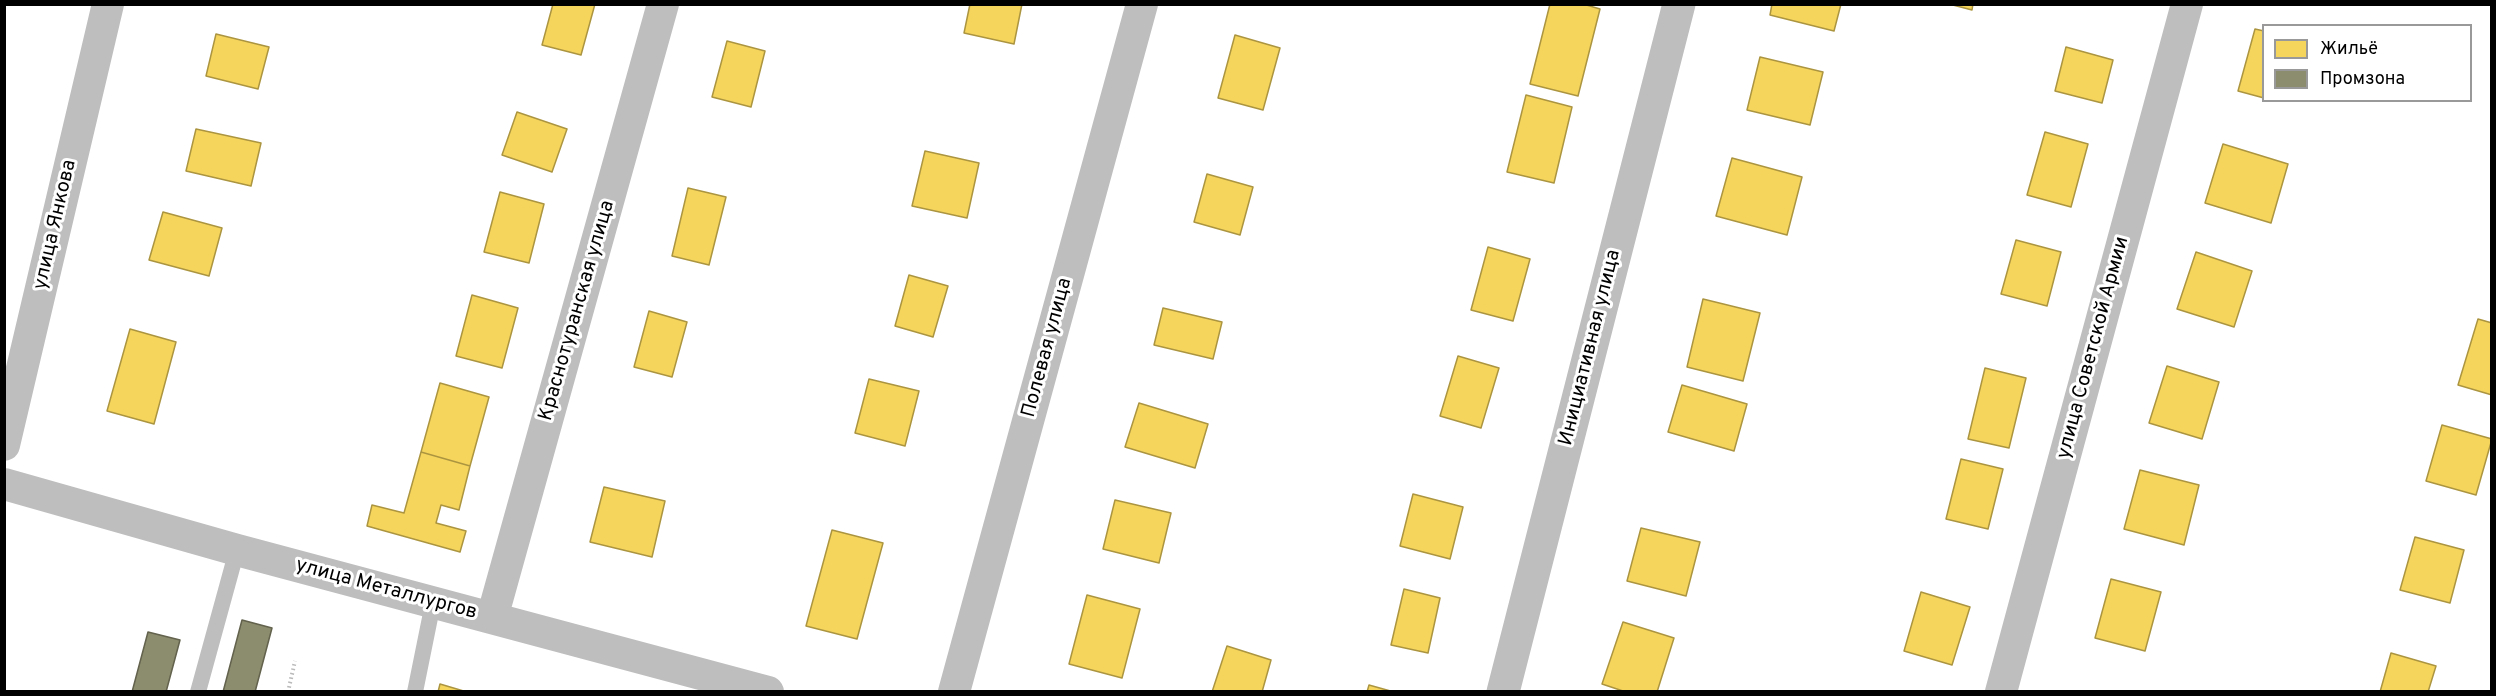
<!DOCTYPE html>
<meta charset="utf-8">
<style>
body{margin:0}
#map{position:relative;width:2496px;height:696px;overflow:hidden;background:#fff;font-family:Overpass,sans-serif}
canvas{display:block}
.frame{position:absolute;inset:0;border:6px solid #000;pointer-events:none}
.legend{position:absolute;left:2262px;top:24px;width:210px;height:78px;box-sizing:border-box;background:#fff;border:2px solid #999;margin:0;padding:8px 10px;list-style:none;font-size:18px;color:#000}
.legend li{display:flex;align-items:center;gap:12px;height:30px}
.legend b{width:30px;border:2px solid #999}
</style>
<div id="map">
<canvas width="2496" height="696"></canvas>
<div class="frame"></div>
<ul class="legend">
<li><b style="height:16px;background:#f6d55c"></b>Жильё</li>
<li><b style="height:16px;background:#8c8c6e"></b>Промзона</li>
</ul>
</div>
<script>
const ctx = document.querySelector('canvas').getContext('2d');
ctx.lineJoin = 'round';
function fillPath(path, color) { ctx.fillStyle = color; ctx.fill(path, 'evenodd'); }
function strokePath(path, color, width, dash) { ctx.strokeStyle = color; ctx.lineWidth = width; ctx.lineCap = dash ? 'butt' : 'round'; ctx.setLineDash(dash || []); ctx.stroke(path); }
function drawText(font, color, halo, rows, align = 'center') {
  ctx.font = font + ' Overpass,sans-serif'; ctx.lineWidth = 6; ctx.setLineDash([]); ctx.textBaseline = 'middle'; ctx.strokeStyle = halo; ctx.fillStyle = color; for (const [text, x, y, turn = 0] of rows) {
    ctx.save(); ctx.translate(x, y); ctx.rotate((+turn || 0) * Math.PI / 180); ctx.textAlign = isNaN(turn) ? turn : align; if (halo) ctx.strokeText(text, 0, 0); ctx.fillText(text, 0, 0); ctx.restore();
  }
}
const homes = new Path2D(`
 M553,4h42l-14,51 -39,-10z
 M970,4h52l-8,40 -50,-11z
 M1550,4h33l17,5 -22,87 -48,-12z
 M1772,4h69l-7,27 -64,-16z
 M1949,4h24l-1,6z
 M2255,29l9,2v67l-26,-7z
 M216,34l53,13 -11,42 -52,-13z
 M1235,35l45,13 -17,62 -45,-12z
 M727,41l38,10 -14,56 -39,-10z
 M2066,47l47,13 -11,43 -47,-12z
 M1760,57l63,15 -13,53 -63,-15z
 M1526,95l46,12 -18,76 -47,-11z
 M517,112l50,17 -15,43 -50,-17z
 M196,129l65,14 -10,43 -65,-15z
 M2045,132l43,12 -17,63 -44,-12z
 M2223,144l65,20 -17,59 -66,-20z
 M925,151l54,12 -12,55 -55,-12z
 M1732,158l70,19 -15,58 -71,-19z
 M1207,174l46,13 -13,48 -46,-13z
 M688,188l38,9 -17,68 -37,-9z
 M500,192l44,12 -15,59 -45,-11z
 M163,212l59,16 -13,48 -60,-16z
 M2016,240l45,12 -14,54 -46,-12z
 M1488,247l42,12 -17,62 -42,-11z
 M2196,252l56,19 -18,56 -57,-18z
 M909,275l39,11 -15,51 -38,-11z
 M472,295l46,13 -16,60 -46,-12z
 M1703,299l57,14 -17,68 -56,-14z
 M1163,308l59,14 -9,37 -59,-14z
 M649,311l38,11 -15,55 -38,-10z
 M2478,319l14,4v72l-34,-10z
 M130,329l46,13 -22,82 -47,-13z
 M1458,356l41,12 -18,60 -41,-12z
 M2167,366l52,16 -17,57 -53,-16z
 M1985,368l41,10 -17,70 -41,-9z
 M869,379l50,12 -14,55 -50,-13z
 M440,383l49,14 -19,69 -49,-14z
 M1682,385l65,19 -13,47 -66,-19z
 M1139,403l69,21 -13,44 -70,-21z
 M2442,425l50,14 -16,56 -50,-14z
 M421,452l49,14 -11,44 -18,-5 -5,18 30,8 -6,21 -93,-26 5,-21 32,8z
 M1961,459l42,10 -15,60 -42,-10z
 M2140,470l59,15 -15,60 -60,-16z
 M604,487l61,14 -13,56 -62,-15z
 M1413,494l50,13 -13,52 -50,-13z
 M1115,500l56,13 -12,50 -56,-14z
 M1641,528l59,14 -14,54 -59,-15z
 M832,530l51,13 -26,96 -51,-13z
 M2415,537l49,13 -14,53 -50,-13z
 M2111,579l50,13 -16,59 -50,-13z
 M1404,589l36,9 -12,55 -37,-8z
 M1921,592l49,15 -18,58 -48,-14z
 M1087,595l53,14 -18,69 -53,-14z
 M1623,622l51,16 -17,54h-31l-24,-8z
 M1227,646l44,14 -9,32h-50z
 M2391,653l45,13 -8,26h-48z
 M440,684l27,8h-29z
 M1369,685l25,7h-27z`);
const industry = new Path2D(`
 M242,620l30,8 -17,64h-32z
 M148,632l32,8 -14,52h-34z`);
const path = new Path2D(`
 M288,692l7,-31`);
const service = new Path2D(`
 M198,692l39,-142
 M415,692l18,-89`);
const minor = new Path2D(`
 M4,445l104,-441
 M4,484l233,66 531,142
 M492,618l171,-614
 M954,692l188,-688
 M2001,692l186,-688`);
const tertiary = new Path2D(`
 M1503,692l176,-688`);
const streetNames = [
 ["улица Янкова",56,225,-77],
 ["Краснотуранская улица",578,311,-74],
 ["Полевая улица",1048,348,-75],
 ["Инициативная улица",1591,348,-76],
 ["улица Советской Армии",2094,348,-75],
 ["улица Металлургов",386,590,15]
];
fillPath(homes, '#f6d55c');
strokePath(homes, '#ac9540', 1.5);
fillPath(industry, '#8c8c6e');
strokePath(industry, '#62624d', 1.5);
strokePath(path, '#b9b9b9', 4, [1.5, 3]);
strokePath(service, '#bebebe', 16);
strokePath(minor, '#bebebe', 32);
strokePath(tertiary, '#bebebe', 33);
drawText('20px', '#000', '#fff', streetNames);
</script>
